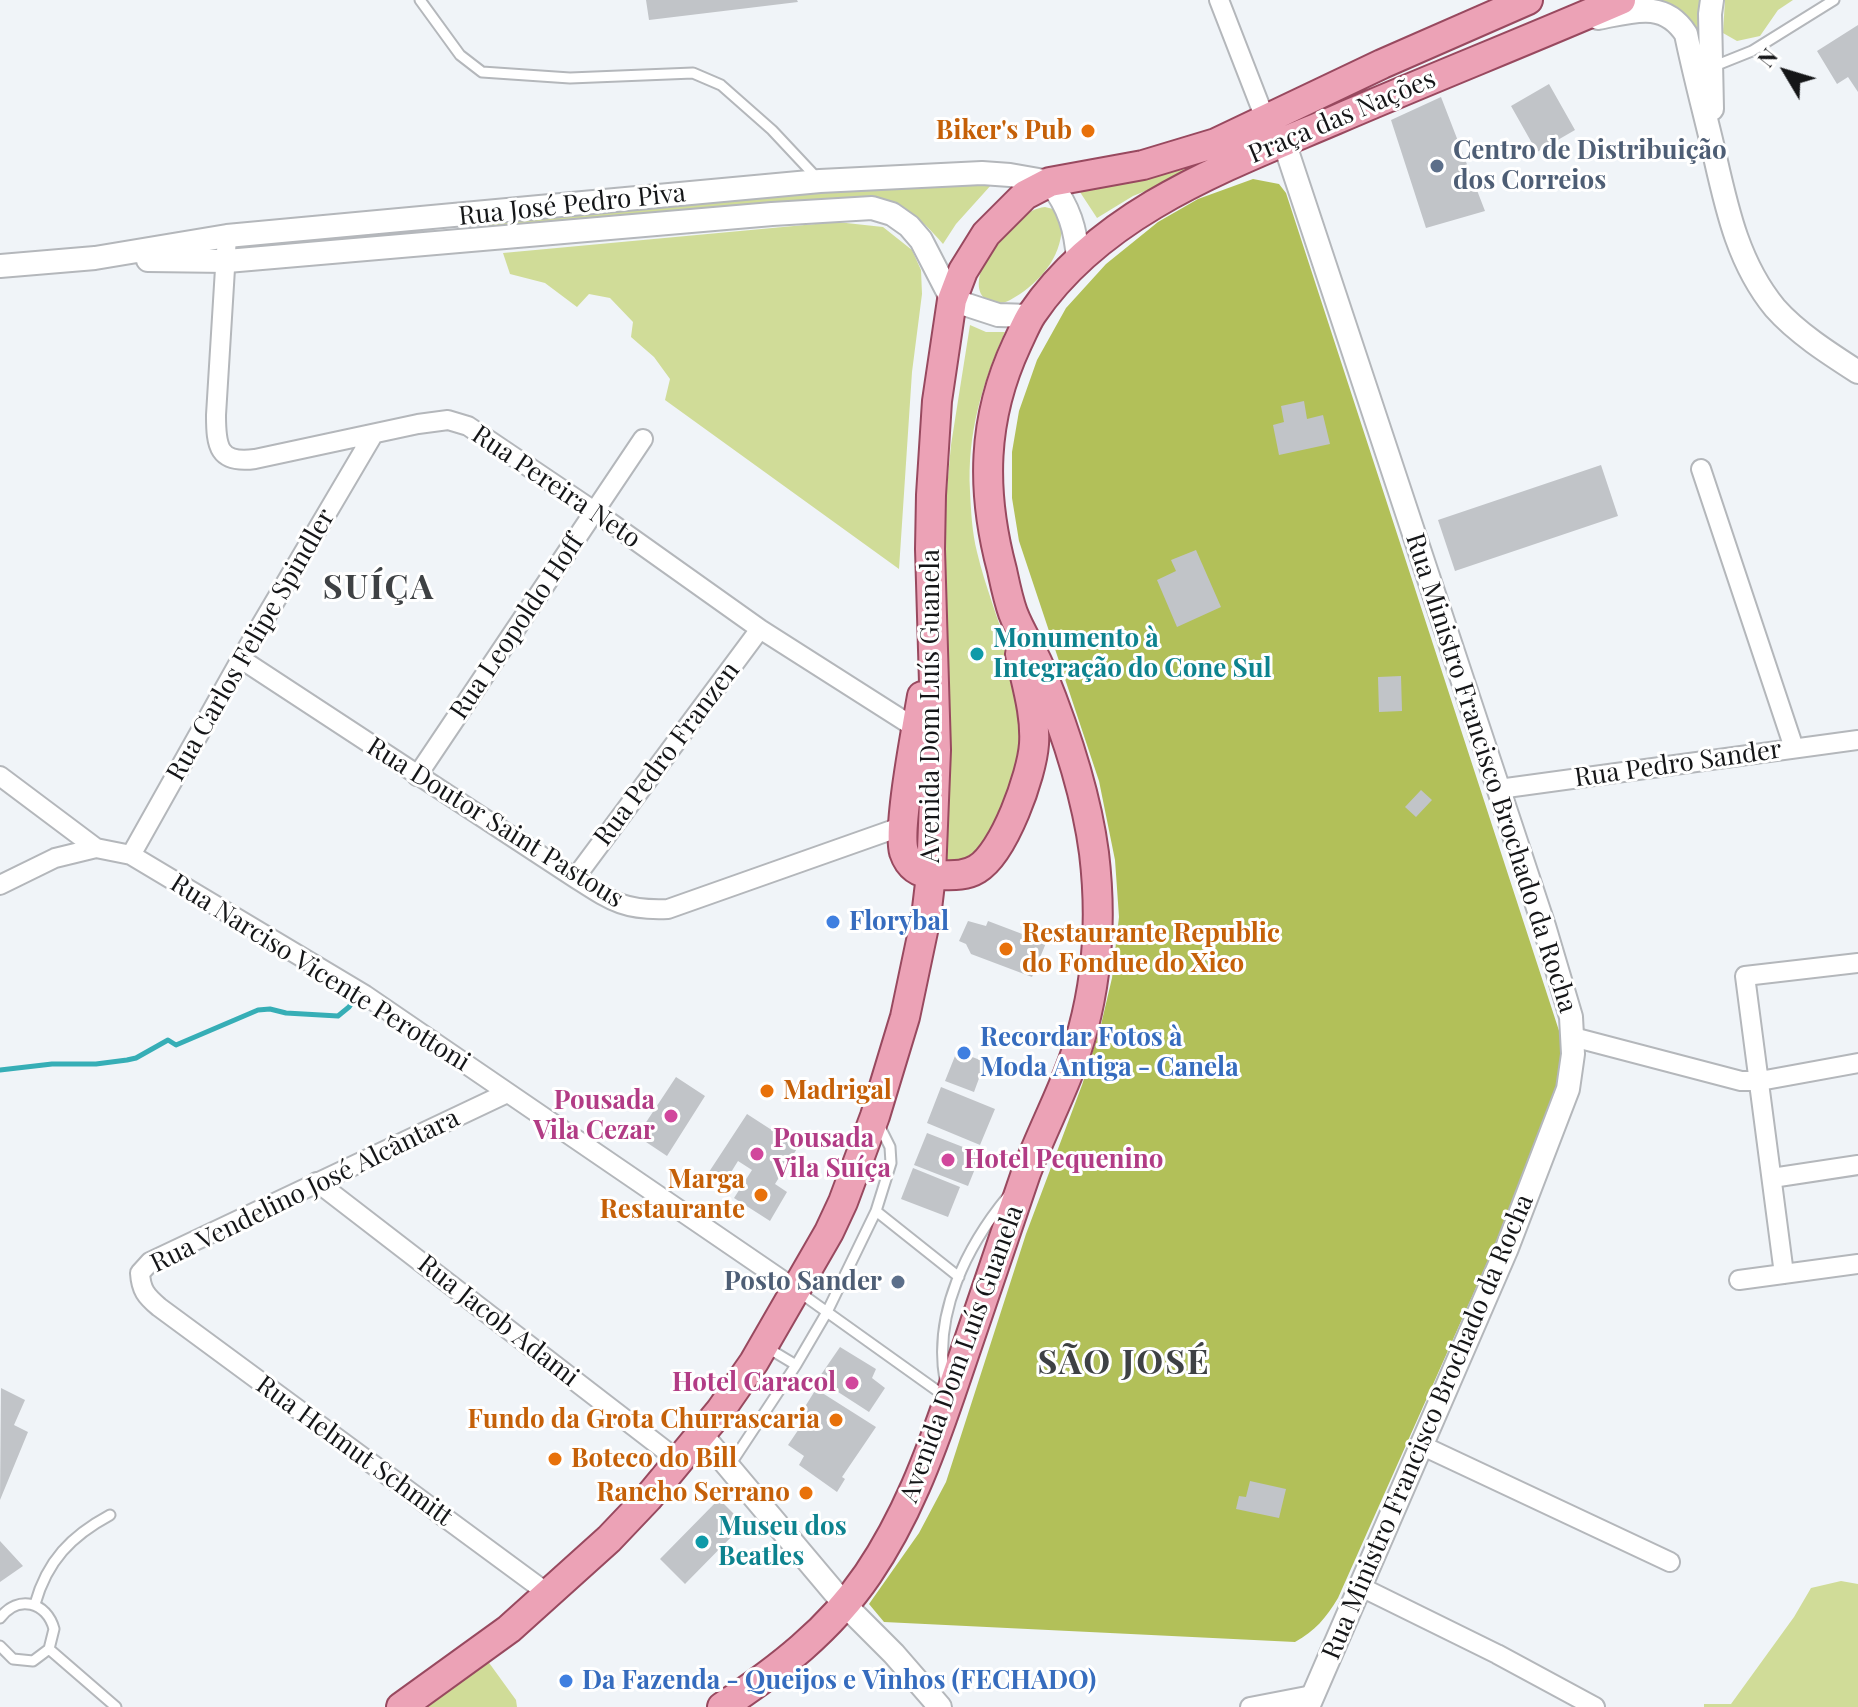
<!DOCTYPE html>
<meta charset="utf-8">
<style>
body{margin:0}
#map{position:relative;width:1858px;height:1707px;overflow:hidden;background:#f0f4f8;font-family:"Playfair Display",serif}
canvas{display:block}
.north{position:absolute;left:1746px;top:32px;width:80px;height:80px;-webkit-text-stroke:6px #fff;paint-order:stroke;rotate:308deg;font-size:22px;font-weight:700;line-height:32px;text-align:center;color:#151618}
.north::after{content:'';display:block;margin:auto;width:28px;height:36px;background:#151618;clip-path:polygon(50% 0,100% 100%,50% 72%,0 100%)}
</style>
<div id="map">
<canvas width="1858" height="1707"></canvas>
<div class="north">N</div>
</div>
<script>
const ctx = document.querySelector('canvas').getContext('2d');
ctx.lineJoin = 'round';
function fillPath(path, color) { ctx.fillStyle = color; ctx.fill(path, 'evenodd'); }
function strokePath(path, color, width, dash) { ctx.strokeStyle = color; ctx.lineWidth = width; ctx.lineCap = dash ? 'butt' : 'round'; ctx.setLineDash(dash || []); ctx.stroke(path); }
function drawText(font, color, halo, rows, align = 'center') {
  ctx.font = font + ' "Playfair Display",serif'; ctx.lineWidth = 6; ctx.setLineDash([]); ctx.textBaseline = 'middle'; ctx.strokeStyle = halo; ctx.fillStyle = color; for (const [text, x, y, turn = 0] of rows) {
    ctx.save(); ctx.translate(x, y); ctx.rotate((+turn || 0) * Math.PI / 180); ctx.textAlign = isNaN(turn) ? turn : align; if (halo) ctx.strokeText(text, 0, 0); ctx.fillText(text, 0, 0); ctx.restore();
  }
}
const green = new Path2D(`
 M1654,0h46l-1,36c-12,-17 -23,-31 -45,-36z
 M1725,0h68l-15,10 -18,26 -23,5 -14,-8z
 M1334,98l3,6 -154,72 -50,20 -36,22 -21,-32z
 M992,184l-36,40 -13,20c-23,-27 -42,-43 -78,-47l-375,34 -1,-7c166,-24 335,-34 503,-40z
 M1045,207l8,2 9,13c1,31 -18,56 -42,72 -7,4 -14,10 -23,9 -35,-4 -11,-51 3,-65 13,-12 26,-29 45,-31z
 M837,222l46,5 29,23 9,20 1,24 -10,78 -13,197 -234,-169 5,-21 -16,-22 -23,-20 2,-15 -23,-24 -21,-4 -12,13 -32,-24 -35,-9 -7,-21z
 M970,325l16,7h19c-23,51 -38,103 -35,159 1,20 2,41 7,61 16,68 55,134 41,206 -3,21 -12,39 -20,58 -13,31 -19,44 -53,50l5,-90 -7,-244 8,-87z
 M1841,1581l17,3v123h-154v-3h27l63,-87 17,-29z
 M487,1660l29,40 1,7h-97z`);
const forest = new Path2D(`
 M1253,179l26,5 7,9 277,850v49l-225,506c-12,20 -23,33 -43,44l-411,-20 -15,-18 50,-71 27,-51 80,-248 56,-149 18,-56 12,-51 7,-61 -4,-57 -16,-79 -80,-240 -7,-43v-46l7,-41 18,-51 29,-52 40,-44 52,-42 40,-23z`);
const stream = new Path2D(`
 M0,1070l52,-6h44l31,-4 9,-2 32,-18 8,5 82,-35 12,-1 16,4 52,3 11,-9 7,-10`);
const building = new Path2D(`
 M646,0h151l1,2 -149,18z
 M1858,25v67l-10,-15 -11,7 -20,-33z
 M1549,84l26,46 -38,22 -26,-46z
 M1441,97l44,114 -59,17 -35,-108z
 M1304,401l3,18 16,-4 7,29 -51,11 -6,-30 11,-3 -3,-16z
 M1601,465l17,51 -163,55 -17,-51z
 M1196,550l25,57 -44,20 -20,-47 19,-9 -5,-11z
 M1401,676l1,35 -23,1 -1,-35z
 M1421,790l11,10 -16,17 -11,-10z
 M968,921l18,5 2,-5 58,22 -14,34 -61,-23 -5,-10 -7,-3z
 M957,1051l28,11 -11,30 -29,-11z
 M676,1077l29,19 -38,60 -30,-20z
 M941,1087l54,22 -15,36 -53,-22z
 M747,1114l51,33 -23,37 12,8 -17,29 -36,-23 18,-28 -14,-9 -13,21 -16,-10z
 M927,1133l54,21 -13,32 -54,-21z
 M913,1168l47,19 -12,30 -47,-18z
 M840,1347l36,22 -4,9 13,10 -16,24 -51,-33z
 M1,1388l24,12 -11,25 14,7 -28,68z
 M816,1389l60,38 -34,50 3,2 -8,13 -38,-27 5,-9 -16,-11 19,-28 -6,-4z
 M1250,1481l36,8 -7,29 -43,-9 3,-13 7,1z
 M719,1499l25,25 -59,60 -25,-25z
 M0,1541l23,25 -23,16z`);
const service = new Path2D(`
 M420,0l40,55 22,17 88,6 123,-5 28,12 51,45 45,48
 M1712,67l40,-16 82,-51
 M876,1211l83,66
 M799,1292l147,105
 M766,1347l30,18 31,-53 49,-101 15,-48 -1,-16 -12,-24
 M945,1380c-12,-67 22,-134 63,-184
 M730,1465l66,-100
 M35,1604c12,-43 36,-68 75,-89
 M0,1618c18,-24 47,-16 54,11l-5,20 -16,12 -20,-2 -13,-13
 M49,1649l67,58`);
const minor = new Path2D(`
 M1219,0l47,121
 M227,236l-11,179c0,31 2,49 39,44l163,-35 30,-4 20,6 126,85 166,118 157,100
 M1701,469l93,279
 M241,659l334,219c36,23 49,33 93,31l235,-83
 M0,776l96,72 35,7 234,140 430,294
 M417,776l226,-337
 M1499,789l359,-49
 M131,855l110,-196 132,-224
 M575,878l185,-249
 M0,885l55,-27 41,-10
 M1573,1037l168,44h19l98,-18
 M507,1093l-357,169 -10,11c1,17 6,23 19,34l391,288
 M1772,1178l86,-13
 M317,1182l362,279
 M1784,1274l-39,-298 113,-13
 M1739,1280l119,-16
 M1423,1446l247,116
 M1359,1586l138,68 98,53
 M1250,1707l62,-12`);
const tertiary = new Path2D(`
 M1712,0l-2,14 2,95
 M1598,18c36,-7 66,-18 88,16 8,39 18,76 27,114 13,57 24,114 62,160 22,25 55,46 83,64
 M1284,142l260,784 27,91 2,37 -5,35 -61,159 -199,459
 M148,260l79,1 545,-47 100,-6 20,6 17,12 12,14 31,60 46,15 32,1
 M0,266l95,-8 132,-22 593,-55 162,-8 28,2 40,7c19,25 26,47 28,78
 M701,1434l144,171 49,49 46,53`);
const primary = new Path2D(`
 M922,696c-5,29 -25,133 -18,156 5,15 16,22 32,23 14,0 28,2 41,-6 27,-16 55,-94 57,-125 2,-30 -8,-61 -14,-90
 M401,1707l108,-78 100,-90 39,-41 72,-87 34,-49 75,-130 14,-30 32,-86 30,-99 21,-100 5,-42 5,-125 -6,-201 1,-54 6,-94 15,-101 11,-29 23,-37 39,-39 25,-13 93,-17 73,-22 166,-79 146,-64
 M722,1707c56,-37 108,-77 146,-133 38,-56 61,-117 83,-181 25,-73 50,-147 75,-220 18,-48 44,-94 57,-144 15,-56 18,-118 11,-176 -8,-61 -29,-123 -52,-180 -8,-21 -21,-39 -29,-60 -5,-14 -8,-29 -11,-43 -21,-79 -20,-151 15,-226 5,-10 9,-21 15,-30 70,-103 193,-147 303,-194 95,-41 191,-79 286,-120`);
const markers = [
 [1088,131,8,"#e8710a"],
 [1437,166,8,"#5c6f8a"],
 [977,654,8,"#0f9aa8"],
 [833,922,8,"#3f7fe0"],
 [1006,949,8,"#e8710a"],
 [964,1053,8,"#3f7fe0"],
 [767,1091,8,"#e8710a"],
 [671,1116,8,"#d1479c"],
 [757,1154,8,"#d1479c"],
 [948,1160,8,"#d1479c"],
 [761,1195,8,"#e8710a"],
 [898,1282,8,"#5c6f8a"],
 [852,1383,8,"#d1479c"],
 [836,1420,8,"#e8710a"],
 [555,1459,8,"#e8710a"],
 [806,1493,8,"#e8710a"],
 [702,1542,8,"#0f9aa8"],
 [566,1681,8,"#3f7fe0"]
];
const streetNames = [
 ["Praça das Nações",1342,117,-23],
 ["Rua José Pedro Piva",572,205,-6],
 ["Rua Pereira Neto",556,487,34],
 ["Rua Leopoldo Hoff",517,627,-56],
 ["Rua Carlos Felipe Spindler",251,645,-60],
 ["Avenida Dom Luís Guanela",931,706,-90],
 ["Rua Pedro Franzen",667,754,-53],
 ["Rua Pedro Sander",1678,764,-8],
 ["Rua Ministro Francisco Brochado da Rocha",1491,773,72],
 ["Rua Doutor Saint Pastous",495,823,32],
 ["Rua Narciso Vicente Perottoni",320,973,32],
 ["Rua Vendelino José Alcântara",305,1191,-26],
 ["Rua Jacob Adami",498,1321,38],
 ["Avenida Dom Luís Guanela",962,1354,-70],
 ["Rua Ministro Francisco Brochado da Rocha",1428,1427,-67],
 ["Rua Helmut Schmitt",354,1451,36]
];
const foodNames = [
 ["Biker's Pub",1072,131],
 ["Restaurante Republic",1022,934,"left"],
 ["do Fondue do Xico",1022,964,"left"],
 ["Madrigal",783,1091,"left"],
 ["Marga",745,1180],
 ["Restaurante",745,1210],
 ["Fundo da Grota Churrascaria",820,1420],
 ["Boteco do Bill",571,1459,"left"],
 ["Rancho Serrano",790,1493]
];
const serviceNames = [
 ["Centro de Distribuição",1453,151],
 ["dos Correios",1453,181],
 ["Posto Sander",882,1282,"right"]
];
const cultureNames = [
 ["Monumento à",993,639],
 ["Integração do Cone Sul",993,669],
 ["Museu dos",718,1527],
 ["Beatles",718,1557]
];
const shopNames = [
 ["Florybal",849,922],
 ["Recordar Fotos à",980,1038],
 ["Moda Antiga - Canela",980,1068],
 ["Da Fazenda - Queijos e Vinhos (FECHADO)",582,1681]
];
const hotelNames = [
 ["Pousada",655,1101],
 ["Vila Cezar",655,1131],
 ["Pousada",773,1139,"left"],
 ["Vila Suíça",773,1169,"left"],
 ["Hotel Pequenino",964,1160,"left"],
 ["Hotel Caracol",836,1383]
];
const districtNames = [
 ["SUÍÇA",379,588],
 ["SÃO JOSÉ",1124,1363]
];
fillPath(green, '#d0dc98');
fillPath(forest, '#b2c059');
strokePath(stream, '#36aeb6', 5);
fillPath(building, '#c1c4c8');
strokePath(service, '#b4b7bb', 13);
strokePath(minor, '#b4b7bb', 22);
strokePath(tertiary, '#b4b7bb', 26);
strokePath(primary, '#98495f', 32);
strokePath(service, '#fff', 9);
strokePath(minor, '#fff', 18);
strokePath(tertiary, '#fff', 22);
strokePath(primary, '#eca2b6', 28);
for (const [x, y, r, color] of markers) { const dot = new Path2D(); dot.arc(x, y, r, 0, 2 * Math.PI); ctx.fillStyle = color; ctx.fill(dot); strokePath(dot, '#fff', 3); }
drawText('26px', '#151618', '#fff', streetNames);
drawText('bold 26px', '#c56008', '#fff', foodNames, 'right');
drawText('bold 26px', '#4e5e75', '#fff', serviceNames, 'left');
drawText('bold 26px', '#0d838f', '#fff', cultureNames, 'left');
drawText('bold 26px', '#366cbe', '#fff', shopNames, 'left');
drawText('bold 26px', '#b23c85', '#fff', hotelNames, 'right');
ctx.letterSpacing = '2px';
drawText('bold 34px', '#3e4144', '#fff', districtNames);
ctx.letterSpacing = '0px';
</script>
